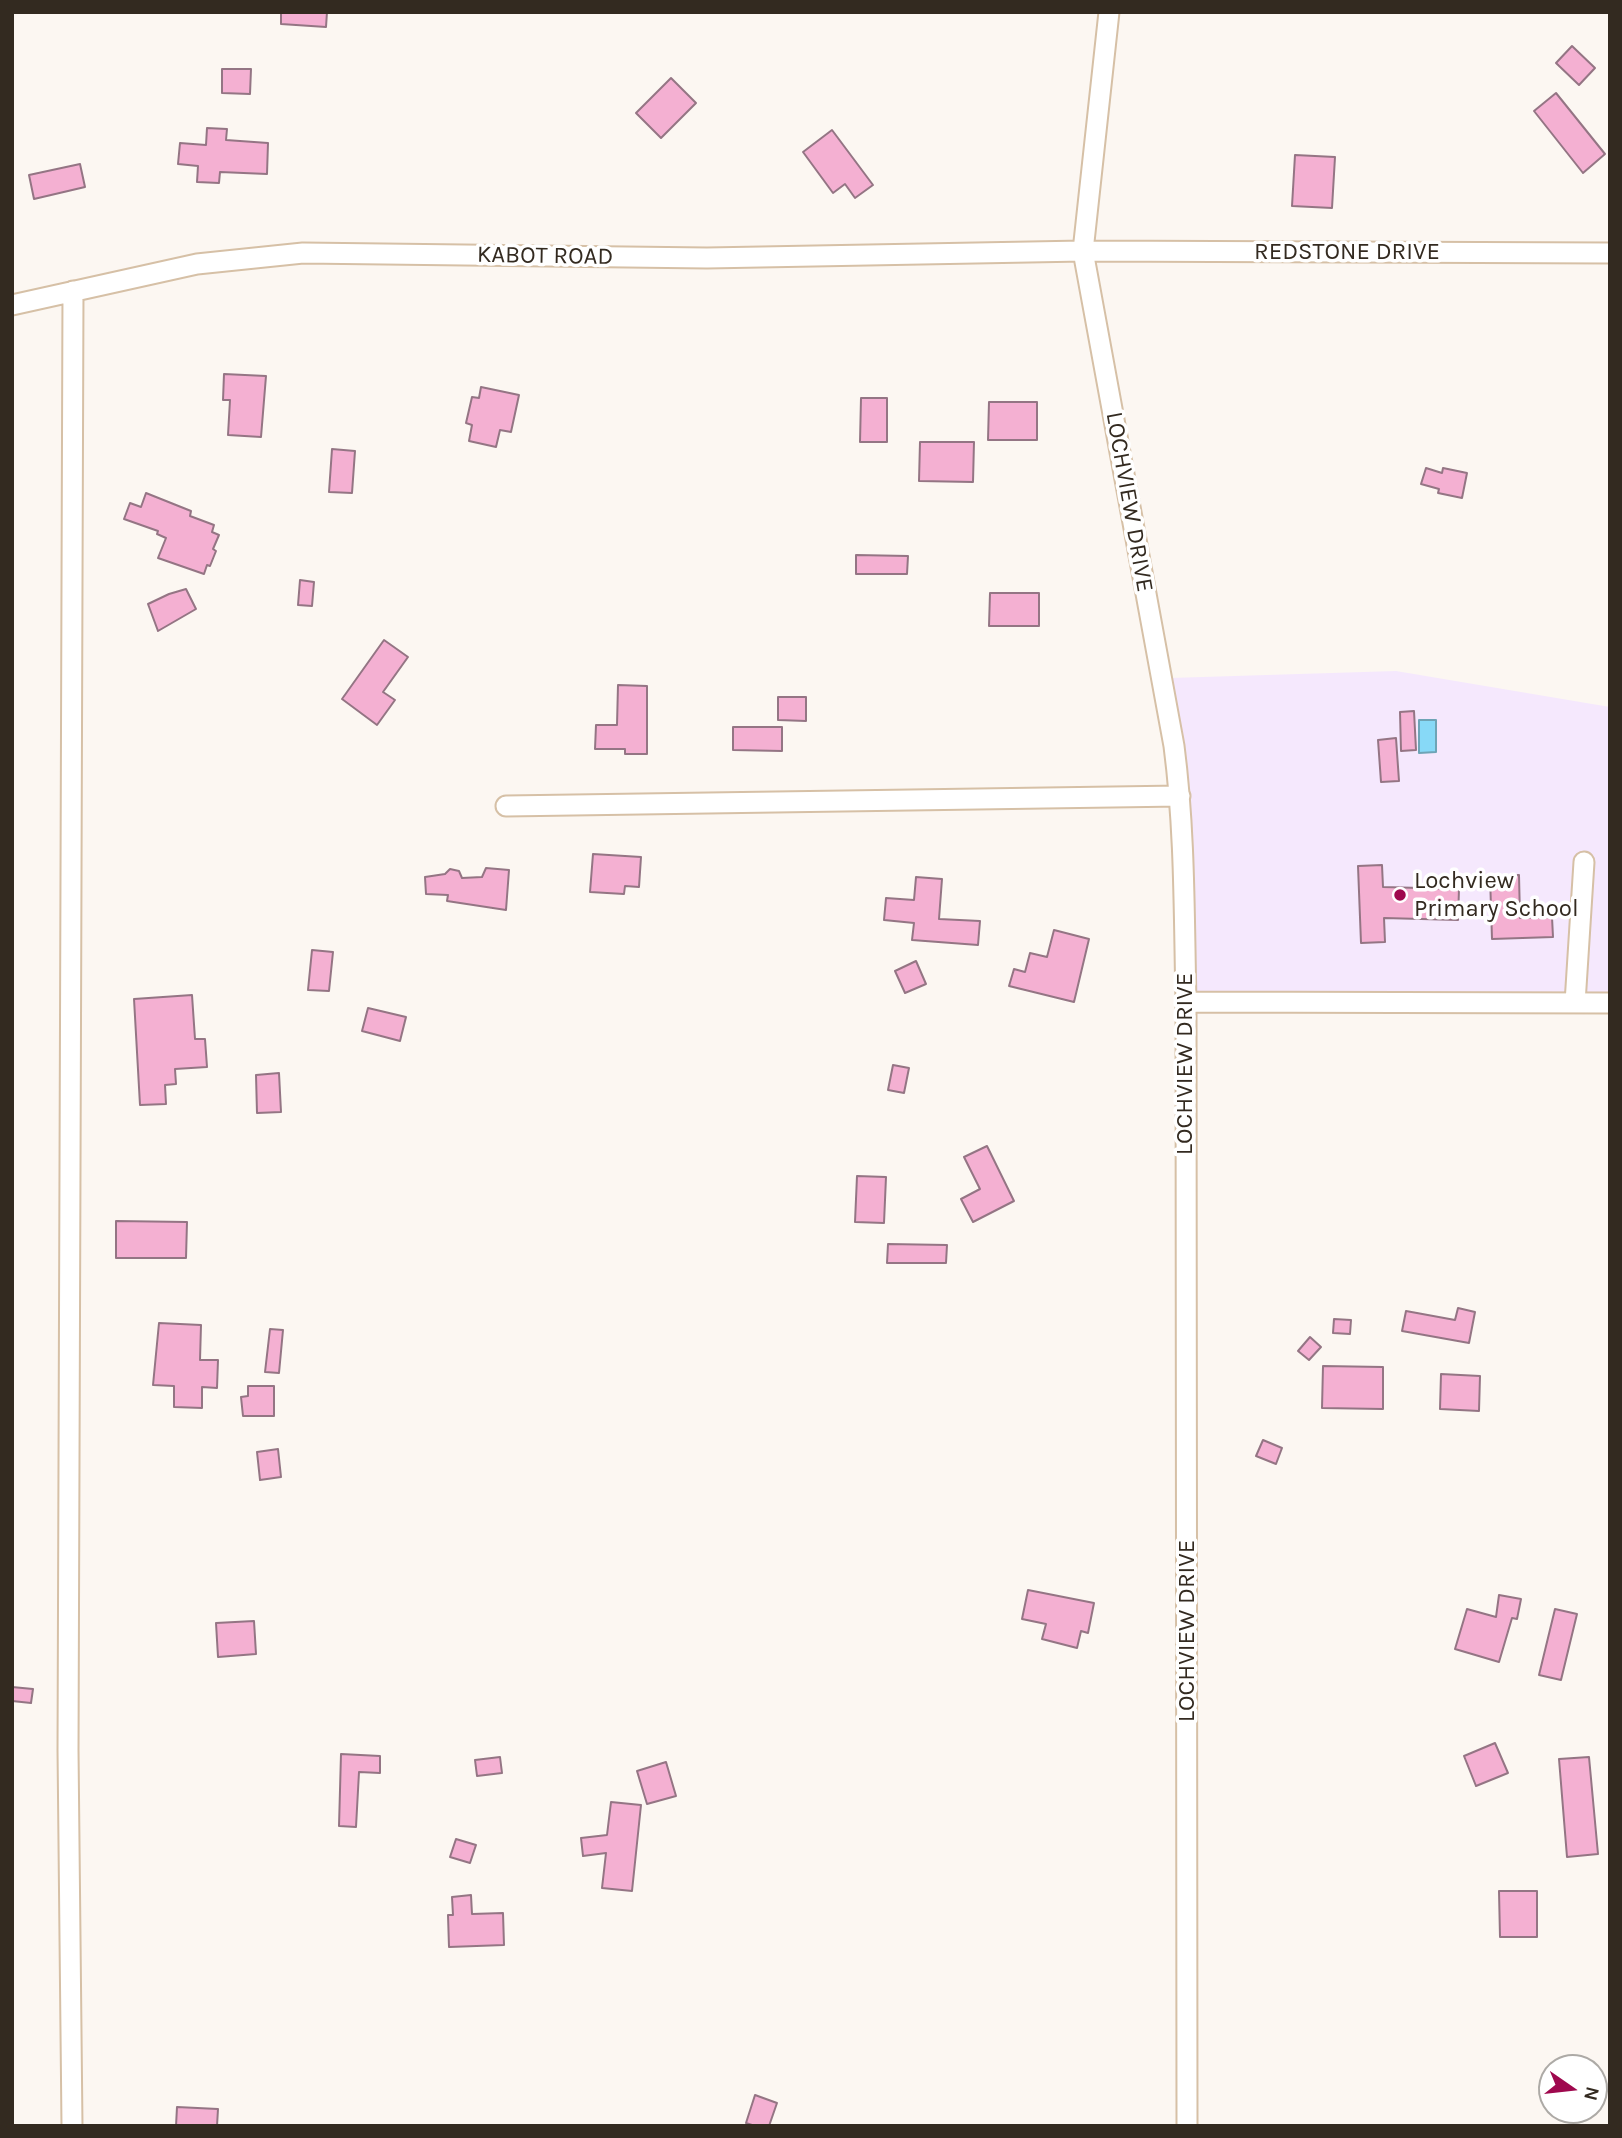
<!DOCTYPE html>
<style>
body{margin:0}
#map{position:relative;width:1622px;height:2138px;overflow:hidden;background:#fcf7f2;font-family:Karla,sans-serif}
canvas{display:block}
.frame{position:absolute;inset:0;border:14px solid #332a20;pointer-events:none}
.north{position:absolute;left:1538px;top:2054px;width:70px;height:70px;box-sizing:border-box;background:#fff;border:2px solid #adaaa6;border-radius:50%;rotate:104deg;font-size:19px;font-weight:700;line-height:28px;text-align:center;color:#332a20}
.north::after{content:'';display:block;margin:auto;width:24px;height:32px;background:#9f084e;clip-path:polygon(50% 0,100% 100%,50% 72%,0 100%)}
</style>
<div id="map">
<canvas width="1622" height="2138"></canvas>
<div class="frame"></div>
<div class="north">N</div>
</div>
<script>
const ctx = document.querySelector('canvas').getContext('2d');
ctx.lineJoin = 'round';
function fillPath(path, color) { ctx.fillStyle = color; ctx.fill(path, 'evenodd'); }
function strokePath(path, color, width, dash) { ctx.strokeStyle = color; ctx.lineWidth = width; ctx.lineCap = dash ? 'butt' : 'round'; ctx.setLineDash(dash || []); ctx.stroke(path); }
function drawText(font, color, halo, rows, align = 'center') {
  ctx.font = font + ' Karla,sans-serif'; ctx.lineWidth = 7; ctx.setLineDash([]); ctx.textBaseline = 'middle'; ctx.strokeStyle = halo; ctx.fillStyle = color; for (const [text, x, y, turn = 0] of rows) {
    ctx.save(); ctx.translate(x, y); ctx.rotate((+turn || 0) * Math.PI / 180); ctx.textAlign = isNaN(turn) ? turn : align; if (halo) ctx.strokeText(text, 0, 0); ctx.fillText(text, 0, 0); ctx.restore();
  }
}
const education = new Path2D(`
 M1396,671l214,36v290l-417,-1 -23,-318z`);
const water = new Path2D(`
 M1419,720h17v32l-17,1z`);
const building = new Path2D(`
 M281,12h46l-1,15 -45,-3z
 M1572,46l23,22 -16,17 -23,-22z
 M222,69h29l-1,25 -28,-1z
 M671,78l25,25 -35,35 -25,-25z
 M1556,93l49,61 -22,19 -49,-62z
 M207,128l20,1 -1,11 42,3 -1,31 -47,-2 -1,11 -22,-1 1,-16 -20,-2 2,-21 26,2z
 M832,130l41,55 -18,13 -10,-14 -12,9 -30,-41z
 M1295,155l40,2 -3,51 -40,-2z
 M80,164l5,23 -51,12 -5,-24z
 M224,374l42,2 -5,61 -33,-2 2,-35h-7z
 M481,387l38,8 -8,37 -11,-2 -4,17 -27,-6 3,-16 -6,-2 6,-26 7,1z
 M861,398h26v44h-27z
 M989,402h48v38h-49z
 M920,442h54l-1,40 -54,-1z
 M332,449l23,2 -3,42 -23,-1z
 M1426,468l16,5 1,-5 24,5 -5,25 -24,-5 1,-4 -18,-5z
 M146,493l45,18 -1,5 24,9 -2,7 7,3 -6,14 3,2 -6,15 -3,-1 -3,9 -46,-16 8,-20 -9,-4 1,-3 -34,-12 6,-16 11,4z
 M856,555l52,1 -1,18h-51z
 M300,580l14,2 -2,24 -14,-1z
 M186,589l10,20 -38,22 -10,-27 21,-10z
 M990,593h49v33h-50z
 M384,640l24,17 -25,35 12,8 -18,25 -35,-26z
 M618,685l29,1v68h-22v-5h-30l1,-24h21z
 M778,697h28v24l-28,-1z
 M1414,711l2,39 -15,1 -1,-39z
 M733,727h49v24l-49,-1z
 M1396,738l3,43 -18,1 -3,-42z
 M593,854l48,3 -2,30 -14,-1 -1,8 -34,-2z
 M1382,865l1,22 76,2 -1,31 -74,-2 1,24 -24,1 -3,-77z
 M486,868l23,2 -3,40 -59,-9 1,-6 -22,-1 -1,-17 20,-3 5,-5 9,2 3,7 20,-1z
 M1519,875l1,43 32,-1 1,20 -61,2 -2,-63z
 M916,877l26,2 -3,40 41,2 -2,24 -66,-5 2,-17 -30,-3 2,-22 28,2z
 M1054,930l35,9 -15,63 -65,-16 5,-17 11,3 5,-19 17,4z
 M312,950l21,2 -4,39 -21,-1z
 M916,961l10,23 -21,9 -10,-22z
 M192,995l3,44h10l2,28 -32,2 1,15 -11,1 1,19 -26,1 -6,-106z
 M368,1008l38,9 -6,24 -38,-10z
 M893,1065l16,3 -5,25 -16,-3z
 M279,1073l2,39 -24,1 -1,-38z
 M987,1146l27,55 -41,21 -12,-23 19,-10 -16,-32z
 M857,1176l29,1 -2,46 -29,-1z
 M116,1221l71,1 -1,36h-70z
 M888,1244l59,1 -1,18h-59z
 M1458,1308l17,4 -6,31 -67,-12 4,-20 49,9z
 M1334,1319l17,1 -1,14 -17,-1z
 M159,1323l42,2 -1,35h18l-1,28 -15,-1v21l-28,-1v-21l-21,-1z
 M270,1329l13,1 -4,43 -14,-1z
 M1310,1337l11,10 -12,13 -11,-9z
 M1323,1366l60,1v42l-61,-1z
 M1441,1374l39,2 -1,35 -39,-2z
 M248,1386h26v30h-31l-2,-19 7,-1z
 M1263,1440l19,8 -6,16 -20,-8z
 M278,1449l3,28 -21,3 -3,-28z
 M1028,1590l66,13 -6,30 -7,-2 -4,17 -35,-9 4,-15 -24,-5z
 M1499,1595l22,4 -4,20 -5,-1 -13,44 -44,-13 12,-40 29,8z
 M1555,1609l22,5 -16,66 -22,-5z
 M254,1621l2,33 -38,3 -2,-34z
 M12,1687l21,2 -2,14 -19,-2z
 M1495,1743l13,30 -32,13 -12,-30z
 M341,1754l39,2v17l-21,-1 -3,55 -17,-1z
 M500,1757l2,16 -25,3 -2,-16z
 M1589,1757l9,97 -31,3 -8,-98z
 M666,1762l10,34 -29,8 -10,-33z
 M611,1802l30,3 -9,86 -30,-3 4,-35 -23,3 -2,-18 26,-3z
 M456,1839l20,6 -6,18 -20,-6z
 M1499,1891h38v46h-37z
 M471,1895l1,19 31,-1 1,32 -55,2 -1,-32h5l-1,-18z
 M755,2095l22,8 -8,23h-14l-9,-3z
 M177,2107l41,2 -1,17h-41z`);
const minor = new Path2D(`
 M1109,12l-26,239 91,495c11,85 10,170 12,256l1,1124
 M12,305l185,-41 106,-11 404,5 376,-7 527,2
 M506,806l674,-10
 M1186,1002l424,1
 M1575,1003l9,-141
 M72,2126l-4,-377 5,-1458`);
const markers = [
 [1400,895,7,"#9f084e"]
];
const streetNames = [
 ["REDSTONE DRIVE",1347,252],
 ["KABOT ROAD",545,256,1],
 ["LOCHVIEW DRIVE",1129,502,80],
 ["LOCHVIEW DRIVE",1185,1064,-90],
 ["LOCHVIEW DRIVE",1187,1631,-90]
];
const poiNames = [
 ["Lochview",1414,881],
 ["Primary School",1414,909]
];
fillPath(education, '#f5e8fd');
fillPath(water, '#87d9f7');
strokePath(water, '#6ea4b6', 2);
fillPath(building, '#f4b0d2');
strokePath(building, '#947584', 2);
strokePath(minor, '#d6c0a6', 23);
strokePath(minor, '#fff', 19);
for (const [x, y, r, color] of markers) { const dot = new Path2D(); dot.arc(x, y, r, 0, 2 * Math.PI); ctx.fillStyle = color; ctx.fill(dot); strokePath(dot, '#fff', 2.5); }
drawText('24px', '#332a20', '#fff', streetNames);
drawText('24px', '#332a20', '#fff', poiNames, 'left');
</script>
